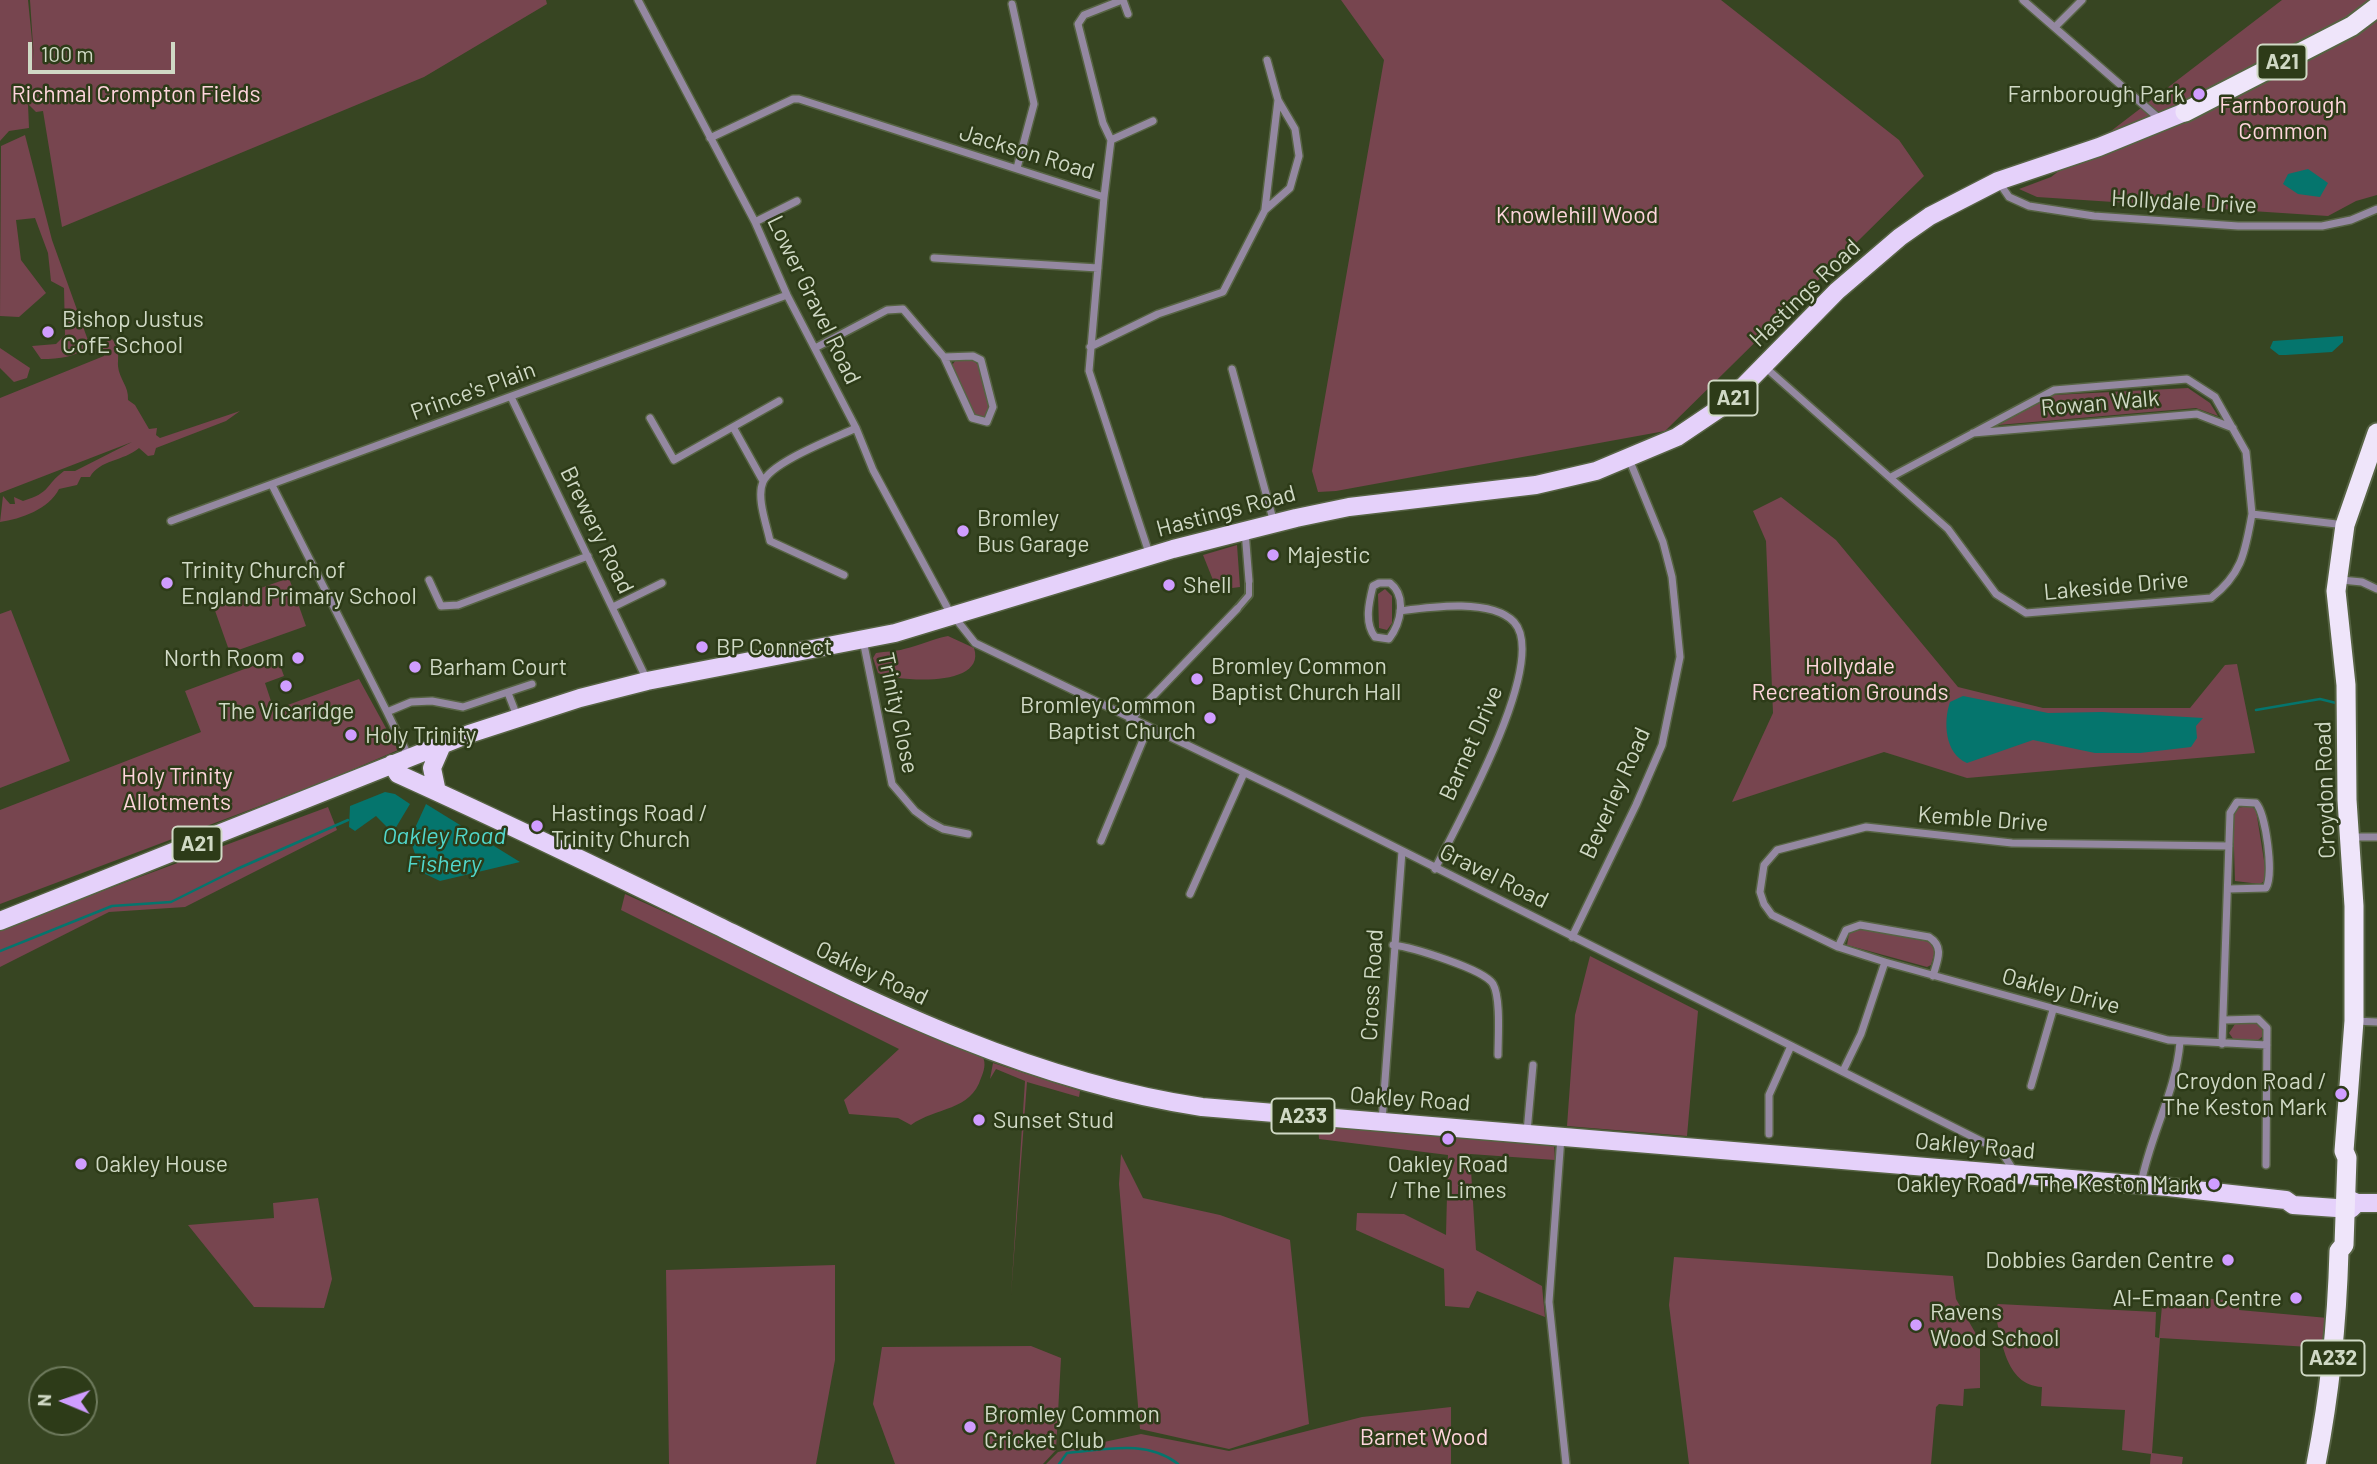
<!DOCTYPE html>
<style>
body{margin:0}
#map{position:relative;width:2377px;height:1464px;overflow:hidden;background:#374522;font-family:Barlow,sans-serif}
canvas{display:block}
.north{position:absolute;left:28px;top:1366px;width:70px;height:70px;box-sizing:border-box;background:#2d3b18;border:2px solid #6e7a5d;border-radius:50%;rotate:272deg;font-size:19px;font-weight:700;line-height:28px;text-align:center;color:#d0d9c5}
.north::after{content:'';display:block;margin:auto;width:24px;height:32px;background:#d09dff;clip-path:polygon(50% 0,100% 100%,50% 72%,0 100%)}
.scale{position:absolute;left:28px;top:42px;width:147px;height:32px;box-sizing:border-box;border:4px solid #d0d9c5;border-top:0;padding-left:9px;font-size:21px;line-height:24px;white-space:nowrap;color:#d0d9c5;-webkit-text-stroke:5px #2d3b18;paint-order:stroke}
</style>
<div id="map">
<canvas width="2377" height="1464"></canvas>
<div class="north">N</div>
<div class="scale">100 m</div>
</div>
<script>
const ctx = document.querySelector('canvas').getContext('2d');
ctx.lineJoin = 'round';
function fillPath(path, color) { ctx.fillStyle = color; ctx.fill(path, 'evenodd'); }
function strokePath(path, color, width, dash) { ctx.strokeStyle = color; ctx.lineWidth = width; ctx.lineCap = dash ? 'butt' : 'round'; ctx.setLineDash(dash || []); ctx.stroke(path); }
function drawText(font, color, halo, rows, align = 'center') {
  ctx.font = font + ' Barlow,sans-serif'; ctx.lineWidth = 5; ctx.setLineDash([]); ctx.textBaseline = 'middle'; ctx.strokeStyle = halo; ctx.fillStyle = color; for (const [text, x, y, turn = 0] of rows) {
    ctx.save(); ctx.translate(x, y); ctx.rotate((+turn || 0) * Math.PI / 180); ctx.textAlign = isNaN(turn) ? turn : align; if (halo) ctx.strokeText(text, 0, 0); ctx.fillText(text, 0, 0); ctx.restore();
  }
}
const green = new Path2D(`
 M0,0h28l6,60 -4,-60h516l1,4 -123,73 -362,150 -19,-116 -7,1 -8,-8 1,24 -20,3 -9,10z
 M1341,0h380l178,140 25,36 -259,255 -329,60 -18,1 -6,-21 72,-411z
 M2282,0h95v195l-21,6 -28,15 -291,-19 -18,-8 32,-12z
 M25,135l27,105 38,106c-16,11 -29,13 -49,13l-9,-13 24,-2 9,-9 -1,-47 -13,-7 -3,-28 -13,-35 -19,2 5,40 25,33 -27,24 -19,-1 1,-170z
 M112,339c8,11 6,15 6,27 1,13 11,20 10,34l7,5 14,24 8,-1 -1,7 4,3 80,-27 -14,10 -70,27 -2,7 -6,1 -9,-8c-15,13 -40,12 -49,29h-9l-4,8 -18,4c-10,20 -38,30 -59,33l3,-26 7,8h5l-1,-7 9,4c29,-9 21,-15 41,-30h11l57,-29 -132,51v-95l104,-42 -2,-12z
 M0,348l30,20 -3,10 -13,4 -14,-14z
 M956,360l18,1c12,9 21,46 11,57l-10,-2 -23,-51z
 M2188,388l22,15 8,13 -22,-8 -198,17 56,-30z
 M1781,497l55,43 122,147 85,21h147l35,-43 12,-1 18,89 -288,25 -83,-26 -152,50 41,-89 -7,-172 -13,-30z
 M1237,545l3,42 -23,3 -14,-35z
 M289,578l17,48 -76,27 -17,-48z
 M1385,589l7,7v27l-5,7 -8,-2 -1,-34z
 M11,610l59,151 -70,27v-174z
 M948,636l26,12c13,40 -76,34 -96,25l-5,-15 3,-5c10,-2 19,-1 28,-4 17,-4 28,-10 44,-13z
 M277,657l7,19 -19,7 9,27 85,-31 39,71 -72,31 -326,123v-94l201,-78 -16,-41z
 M2251,806l5,4 10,63v7l-6,4 -25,-3 -2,-65 2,-8z
 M328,807l9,23 -152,77 -76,5 -109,55v-38z
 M625,894l358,163c3,7 1,14 -2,21 -10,33 -45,29 -70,47l-13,-7 -49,-4 -5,-14 55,-51 -278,-139z
 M1858,928l72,14 5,9 -4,14 -4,2 -80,-22 2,-11z
 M1590,956l108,55 -11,125 -120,-10 8,-111z
 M2235,1024h25l4,11 -7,6 -23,-1 -5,-7z
 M993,1063l87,28 -1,6 -52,-15 -16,213 14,-214 -29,-12 -6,10z
 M1318,1124l236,20 1,16 -85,-6 6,96 66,36 3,31 -68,-26 -8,17 -24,-2 -1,-37 -88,-39 1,-17 47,1 42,21 2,-80 -129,-16z
 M1121,1154l22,44 77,17 70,25 19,184 -80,25 -89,-20 -21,-245z
 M318,1198l14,81 -8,29 -70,-1 -66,-82 86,-7 -1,-15z
 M1674,1257l279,19 3,23 24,42v47l-16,1 -1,17 -24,-2 -3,3 -5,57h-242l-20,-159z
 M835,1265v95l-19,104h-147l-3,-194z
 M2163,1295l76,6v9l89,8 -2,30 -166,-10 -8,115 31,4 -1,7h-32l1,-10 -29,-4 3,-40 -84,-4 1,-19c-38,-2 -40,-49 -48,-78l4,-5 158,8 -1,25 4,1z
 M1031,1346l30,12 -5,92 -13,14h-148l-22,-60 9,-57z
 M1451,1407v57h-405l12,-12 83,-18 88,17 133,-34z`);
const water = new Path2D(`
 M2308,169l20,14 -8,14 -22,-3 -15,-10 5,-10z
 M2343,336v6l-11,10 -46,3h-7l-9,-7 3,-7z
 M1963,696l85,17 54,-1 101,6 -7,8 1,12 -6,9 -51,6h-45l-62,-13 -66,23c-22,-9 -24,-41 -17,-61z
 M385,792l10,2 15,10 -15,25h-6l-13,-13 -21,15 -6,-4 1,-21z
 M426,804l94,58 -80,19 -19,-9 -11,-33z`);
const stream = new Path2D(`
 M2256,710l64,-11 16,4
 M0,951l112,-45 59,-4 66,-33 111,-49
 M1059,1464l8,-11c38,-3 79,-14 111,11`);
const pedestrian = new Path2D(`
 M1237,609l12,-14v-14`);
const minor = new Path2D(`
 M638,0l117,222 32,73 69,133 17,42 75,139 27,34 312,150 714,358 11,17 -1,5
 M1123,0l5,14
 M2023,0l139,121
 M1012,4l22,100 -17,64
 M2055,27l27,-27
 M710,138l83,-39h6l305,98 -15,174 61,185
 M1111,140l-8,-17 -25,-99 6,-9 38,-15
 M1998,181l11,16 20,9 65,10 144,10h84l29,-6 26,-11
 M1104,197l7,-57 42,-19
 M1265,209l13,-109
 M755,222l42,-21
 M934,258l164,10
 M1090,347l68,-33 65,-22 42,-82 25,-22 9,-32 -4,-27 -17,-29 -11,-40
 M815,348l72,-38 16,-1 41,48 28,61 15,4 6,-15 -12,-47 -8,-4 -29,1
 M1765,367l183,162 48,65 30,19 185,-15c32,-25 34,-47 41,-84l93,11
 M1232,369l42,154
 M511,397l136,283
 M650,418l24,42 105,-59
 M733,427l30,54
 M1973,433l224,-19 36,14
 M1891,477l163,-87 133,-11 28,18 31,55 6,62
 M272,485l115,227 24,-10 21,-1 31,6 69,-23
 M171,521l616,-226
 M1245,531l4,50
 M844,575l-74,-34c-3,-15 -14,-44 -7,-59 8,-20 72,-44 93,-54
 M429,580l12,26 17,-1 130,-49
 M2341,580l21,2 15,7
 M1379,583h11c17,13 11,40 -1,56l-14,-2c-11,-14 -6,-35 -2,-51z
 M613,607l49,-24
 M1400,611c30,-4 91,-13 114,11 36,39 -58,204 -79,247
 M863,640l29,144 23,27 15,11 13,7 25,5
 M508,693l9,23
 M387,712l22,45
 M1130,720l107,-111
 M2350,837h27
 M1101,841l47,-113
 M2229,846l-217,-3 -146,-16 -89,23 -13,15 -4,27 4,12 8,11 66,32 47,15 283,78 99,5
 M1190,894l54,-121
 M1572,937l64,-132 26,-60 18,-88 -8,-80 -9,-35 -34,-83
 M1393,945c18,2 91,24 100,39 8,14 5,54 5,71
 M1838,947l8,-17 14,-5 69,12c16,10 8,24 4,39
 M2224,1020l34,-1 9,9 -1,137
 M2355,1021l22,1
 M2222,1044l8,-231 7,-11 19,1c10,11 18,72 10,85l-38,1
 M1843,1071l18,-37 24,-72
 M2031,1086l22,-76
 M1382,1121l20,-270
 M1527,1132l6,-67
 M1769,1134v-39l22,-49
 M1561,1137l-12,165 17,162
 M2141,1184c9,-49 35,-92 39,-142`);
const primary = new Path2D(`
 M392,764l6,10c108,49 214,100 320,152 156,77 310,155 484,181l966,80 118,13 7,5 58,4 6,-6
 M437,792l-5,-24 10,-23
 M0,921l469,-187 111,-36 67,-17 248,-48 278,-84 123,-31 53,-11 187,-22 60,-14 81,-34 49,-33 111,-113 63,-54 30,-21 68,-35 101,-34 86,-35
 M2348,1199l9,4h20`);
const trunk = new Path2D(`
 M2185,112l167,-86 25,-19
 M2316,1464c14,-71 21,-141 23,-213l5,-6 3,-87 -3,-7 10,-130v-115l-7,-106 -1,-115 -10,-94 9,-66 32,-92`);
const markers = [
 [2199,94,7,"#d09dff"],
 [48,332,7,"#d09dff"],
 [963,531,7,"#d09dff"],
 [1273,555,7,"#d09dff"],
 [167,583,7,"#d09dff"],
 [1169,585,7,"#d09dff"],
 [702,647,7,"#d09dff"],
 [298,658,7,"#d09dff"],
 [415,667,7,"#d09dff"],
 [1197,679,7,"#d09dff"],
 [286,686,7,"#d09dff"],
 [1210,718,7,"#d09dff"],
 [351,735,7,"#d09dff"],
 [537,826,7,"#d09dff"],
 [2341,1094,7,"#d09dff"],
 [979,1120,7,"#d09dff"],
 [1448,1139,7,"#d09dff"],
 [81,1164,7,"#d09dff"],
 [2214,1184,7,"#d09dff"],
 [2228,1260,7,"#d09dff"],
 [2296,1298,7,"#d09dff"],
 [1916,1325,7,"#d09dff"],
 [970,1427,7,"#d09dff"]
];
const shields = [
 [2282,62,49],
 [1733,398,49],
 [197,844,49],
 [1303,1116,63],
 [2333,1358,63]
];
const shieldNames = [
 ["A21",2282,62],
 ["A21",1733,398],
 ["A21",197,844],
 ["A233",1303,1116],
 ["A232",2333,1358]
];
const parkNames = [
 ["Richmal Crompton Fields",136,94],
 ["Farnborough",2283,105],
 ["Common",2283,131],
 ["Knowlehill Wood",1577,215],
 ["Hollydale",1850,666],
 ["Recreation Grounds",1850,692],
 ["Holy Trinity",177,776],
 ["Allotments",177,802],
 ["Barnet Wood",1424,1437]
];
const poiNames = [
 ["Farnborough Park",2185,94,"right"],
 ["Bishop Justus",62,319],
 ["CofE School",62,345],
 ["Bromley",977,518],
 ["Bus Garage",977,544],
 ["Majestic",1287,555],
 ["Trinity Church of",181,570],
 ["England Primary School",181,596],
 ["Shell",1183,585],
 ["BP Connect",716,647],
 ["North Room",284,658,"right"],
 ["Bromley Common",1211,666],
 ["Baptist Church Hall",1211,692],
 ["Barham Court",429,667],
 ["Bromley Common",1196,705,"right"],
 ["Baptist Church",1196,731,"right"],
 ["The Vicaridge",286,711,"center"],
 ["Holy Trinity",365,735],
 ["Hastings Road /",551,813],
 ["Trinity Church",551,839],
 ["Croydon Road /",2327,1081,"right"],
 ["The Keston Mark",2327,1107,"right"],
 ["Sunset Stud",993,1120],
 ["Oakley House",95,1164],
 ["Oakley Road",1448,1164,"center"],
 ["/ The Limes",1448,1190,"center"],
 ["Oakley Road / The Keston Mark",2200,1184,"right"],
 ["Dobbies Garden Centre",2214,1260,"right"],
 ["Al-Emaan Centre",2282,1298,"right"],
 ["Ravens",1930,1312],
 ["Wood School",1930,1338],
 ["Bromley Common",984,1414],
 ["Cricket Club",984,1440]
];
const streetNames = [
 ["Jackson Road",1027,152,17],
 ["Hollydale Drive",2184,202,3],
 ["Hastings Road",1805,293,-44],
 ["Lower Gravel Road",814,300,64],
 ["Prince's Plain",473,391,-20],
 ["Rowan Walk",2100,403,-5],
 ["Hastings Road",1226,511,-15],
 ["Brewery Road",597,530,64],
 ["Lakeside Drive",2116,586,-5],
 ["Trinity Close",898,713,78],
 ["Barnet Drive",1471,743,-66],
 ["Croydon Road",2325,790,-92],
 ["Beverley Road",1615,793,-66],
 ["Kemble Drive",1983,819,4],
 ["Gravel Road",1494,876,26],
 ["Oakley Road",872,973,25],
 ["Cross Road",1372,985,-87],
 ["Oakley Drive",2061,991,15],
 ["Oakley Road",1410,1099,4],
 ["Oakley Road",1975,1146,5]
];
const waterNames = [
 ["Oakley Road",444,836],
 ["Fishery",444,864]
];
fillPath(green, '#77454f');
fillPath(water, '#05756d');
strokePath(stream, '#05756d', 2.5);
strokePath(pedestrian, '#566343', 10);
strokePath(minor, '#566343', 10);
strokePath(primary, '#566343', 21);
strokePath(trunk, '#566343', 23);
strokePath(pedestrian, '#9488a1', 6);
strokePath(minor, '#9488a1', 7);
strokePath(primary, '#e5d1fa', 18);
strokePath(trunk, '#efe5fa', 19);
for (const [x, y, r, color] of markers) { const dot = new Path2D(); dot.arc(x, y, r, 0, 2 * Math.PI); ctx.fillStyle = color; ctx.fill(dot); strokePath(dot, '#2d3b18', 2.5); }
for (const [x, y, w] of shields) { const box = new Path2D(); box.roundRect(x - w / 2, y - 17.5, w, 35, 5); ctx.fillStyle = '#2d3b18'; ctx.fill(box); strokePath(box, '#d0d9c5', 2); }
drawText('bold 21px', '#d0d9c5', null, shieldNames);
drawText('23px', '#fed5dc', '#2d3b18', parkNames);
drawText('23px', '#d0d9c5', '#2d3b18', poiNames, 'left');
drawText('23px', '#d0d9c5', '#2d3b18', streetNames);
drawText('italic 24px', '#51d7cc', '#2d3b18', waterNames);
</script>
